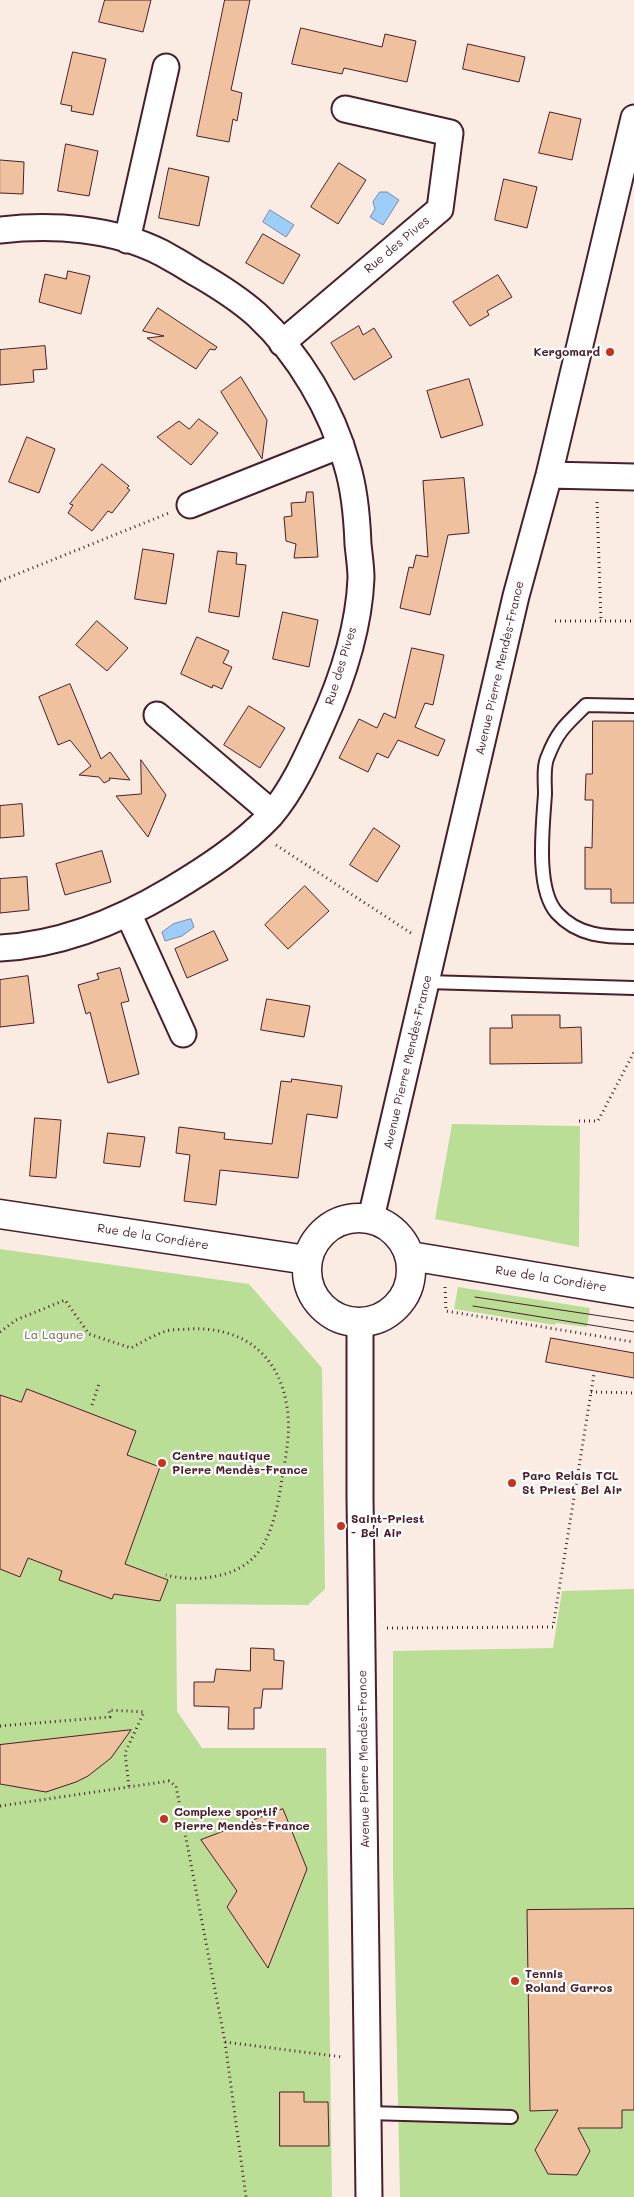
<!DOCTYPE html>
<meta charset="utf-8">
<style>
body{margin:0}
canvas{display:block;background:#faece2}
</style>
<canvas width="634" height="2197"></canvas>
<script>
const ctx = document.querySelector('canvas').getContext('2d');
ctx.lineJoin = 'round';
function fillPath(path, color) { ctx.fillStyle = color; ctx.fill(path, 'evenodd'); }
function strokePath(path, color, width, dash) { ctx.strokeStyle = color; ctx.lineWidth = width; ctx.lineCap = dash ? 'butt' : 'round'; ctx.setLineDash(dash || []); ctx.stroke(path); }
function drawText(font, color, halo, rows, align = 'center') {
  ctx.font = font + ' Mali,sans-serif'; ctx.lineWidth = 4.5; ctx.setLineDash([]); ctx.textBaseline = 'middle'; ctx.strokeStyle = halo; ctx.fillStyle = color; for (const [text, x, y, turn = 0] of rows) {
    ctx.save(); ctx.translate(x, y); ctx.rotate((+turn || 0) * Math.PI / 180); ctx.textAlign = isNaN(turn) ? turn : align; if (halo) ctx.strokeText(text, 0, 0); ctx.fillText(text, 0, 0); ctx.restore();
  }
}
const green = new Path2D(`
 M452,1124l128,2 -1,121 -144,-28z
 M0,1249l249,35 73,84 3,221 -17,16 -132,-1 1,107 25,37h124l6,449h-332z
 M458,1287l132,21 -3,19 -31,-4 -1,2 -101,-16z
 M634,1589v608h-234l-7,-325v-221l160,-3 9,-57z`);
const water = new Path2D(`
 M380,192h7l12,8 -16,25 -13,-8 5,-8 -2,-7z
 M270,210l24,15 -8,12 -23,-15z
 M191,919l3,8 -12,9 -17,5 -3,-9 11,-8z`);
const building = new Path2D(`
 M105,0h46l-8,32 -44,-10z
 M225,0h25l-19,90 11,3 -5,28 -4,-2 -4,23 -32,-6z
 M301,28l81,19 3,-13 31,7 -9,41 -63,-14 -2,6 -50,-10z
 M468,44l57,13 -6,25 -56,-13z
 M73,52l33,7 -13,56 -22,-4 1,-5 -11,-2z
 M550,112l31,7 -9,41 -33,-7z
 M66,144l32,7 -9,45 -31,-5z
 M0,160l24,2 -1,32 -23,-1z
 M339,163l27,17 -28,44 -27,-17z
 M169,168l40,9 -10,49 -40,-8z
 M504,179l33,8 -10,41 -32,-8z
 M263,234l37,21 -17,29 -37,-21z
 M68,271l22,5 -9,38 -42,-12 6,-28 21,5z
 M498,275l14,22 -25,14 2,4 -19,11 -17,-24z
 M158,308l59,39 -2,3 -5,-1 -14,20 -49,-31 17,-2 -21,-5z
 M359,326l4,9 11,-7 18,29 -38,23 -23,-37z
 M45,346l2,23 -14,1 1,12 -34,3v-35z
 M241,377l26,43 -5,39 -41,-67z
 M469,379l14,46 -42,13 -14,-47z
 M199,419l19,14 -27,32 -34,-28 22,-16 10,8z
 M27,437l28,12 -16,44 -30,-11z
 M102,464l27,22 -2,2 3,2 -18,23 -4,-2 -16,20 -24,-18 5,-8 -3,-1z
 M464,478l5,55 -21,2 -18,80 -30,-7 9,-41 4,1 3,-13 12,2 -5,-76z
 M307,492h6l5,65 -24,1 2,-14 -10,-3 -2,-24 8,-1 -1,-13 14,-1z
 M143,549l31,5 -8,50 -31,-5z
 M218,551l19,2 -1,11 10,1 -7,52 -30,-5z
 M283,612l35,8 -9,47 -36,-8z
 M97,621l31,27 -21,23 -31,-26z
 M197,637l32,14 -6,12 9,4 -10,22 -9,-4 -1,3 -31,-14z
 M412,648l32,7 -11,50 -8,-2 -10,24 30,13 -7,16 -40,-16 -10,18 -11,-5 -9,19 -29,-14 20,-39 18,9 7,-15 11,5z
 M70,684l31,75 9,-7 20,28 -21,-2 1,2 -6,3 -5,-6 -20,-2 12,-9 -21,-26 -12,5 -19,-48z
 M249,706l36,22 -25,40 -36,-23z
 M593,721h41v182h-23v-14h-26v-42l7,1 1,-48h-8l1,-26h6z
 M141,760l25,35 -18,42 -32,-41 25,-2z
 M22,804l2,32 -24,2v-32z
 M374,828l26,18 -23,36 -27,-17z
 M102,851l9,31 -46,13 -9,-31z
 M27,877l2,33 -29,3v-34z
 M305,886l24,25 -41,38 -23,-24z
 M214,931l14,29 -41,18 -12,-29z
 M120,968l9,33 -8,2 18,71 -31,9 -18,-71 -4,2 -8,-29 21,-6 -2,-5z
 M28,976l6,47 -34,4v-47z
 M267,999l43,7 -6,31 -43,-7z
 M512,1015h48v13l21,-1 1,36 -92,1v-36h22z
 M292,1079l50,7 -5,32 -30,-4 -9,64 -78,-8 -4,35 -32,-4 6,-46 -14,-2 3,-26 46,6 -1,6 48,5 9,-63 10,1z
 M35,1118l26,2 -5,58 -26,-2z
 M108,1133l37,4 -5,30 -36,-4z
 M551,1338l83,15v25l-88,-16z
 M27,1389l109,42 -9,24 33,12 -35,97 43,16 -8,21 -46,-7 -2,5 -53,-19 3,-9 -34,-13 -8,19 -20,-8v-174l21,7z
 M251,1648l23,1v11l10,1 -2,28h-19l-2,19h-7v21h-26l1,-22 -35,-1v-24h20l2,-13 34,2z
 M131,1730l-20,28 -23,18 -12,6 -30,10 -46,-8v-39z
 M283,1809l24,60 -39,99 -41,-61 10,-16 -36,-51z
 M634,1909v201h-12v18h-44l12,23 -13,24 -29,-1 -13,-24 23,-40 -28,1 -3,-201z
 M280,2092h24v10h24l1,44h-49z`);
const path = new Path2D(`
 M597,502l4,119
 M0,581l169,-68
 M555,621h79
 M276,845l135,88
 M579,1121h19l36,-69
 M445,1287l1,24 188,31
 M0,1332l16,-12 49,-20 24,34 42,14c11,-6 23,-13 35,-17 6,-2 15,-1 22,-2 53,-3 91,24 99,78 4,24 -1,48 -5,72 -4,25 -10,62 -30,80 -21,20 -60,23 -86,16
 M591,1392l43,1
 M92,1405l7,-21
 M387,1628l166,-1 41,-253
 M0,1726l110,-9 -1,-7 35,2 -19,41 4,34
 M0,1806l169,-25 7,5 49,256 21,155
 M225,2042l117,15`);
const service = new Path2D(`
 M634,706l-48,-1c-19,19 -28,25 -38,51 -5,10 -3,26 -3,38 -2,31 -10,95 12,119 21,23 48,24 77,24
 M427,982l207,6
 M368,2113l143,4`);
const minor = new Path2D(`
 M0,230c53,-6 113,-2 162,23 11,6 23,13 34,20 21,12 43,26 61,42 42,39 75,95 90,150 8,26 10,52 11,79 1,11 3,23 3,34 -2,51 -19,102 -40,148 -14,31 -28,63 -50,89 -28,30 -65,54 -100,75 -52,31 -111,55 -171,58
 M127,240l39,-173
 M282,343l158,-134 10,-76 -105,-24
 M549,475l85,2
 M190,505l151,-60
 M157,715l115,98
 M128,913l55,121
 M371,1218l145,-622 33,-121 85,-357
 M360,1322v175l9,700`);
const tertiary = new Path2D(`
 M0,1214l307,46
 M307 1270a52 52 0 1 1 104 0a52 52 0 1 1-104 0Z
 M410,1256l224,37`);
const tram = new Path2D(`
 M475,1297l159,24
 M473,1306l161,26`);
const markers = [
 [610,352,5,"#c8321e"],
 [162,1463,5,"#c8321e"],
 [512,1483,5,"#c8321e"],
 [341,1526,5,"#c8321e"],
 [164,1819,5,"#c8321e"],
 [515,1981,5,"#c8321e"]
];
const streetNames = [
 ["Rue des Pives",397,245,-40],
 ["Rue des Pives",341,666,-73],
 ["Avenue Pierre Mendès-France",500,668,-77],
 ["Avenue Pierre Mendès-France",408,1062,-77],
 ["Rue de la Cordière",153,1237,9],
 ["Rue de la Cordière",551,1279,9],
 ["Avenue Pierre Mendès-France",364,1759,-91]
];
const poiNames = [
 ["Kergomard",600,352,"right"],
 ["Centre nautique",172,1456],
 ["Pierre Mendès-France",172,1470],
 ["Parc Relais TCL",522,1476],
 ["St Priest Bel Air",522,1490],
 ["Saint-Priest",351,1519],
 ["- Bel Air",351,1533],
 ["Complexe sportif",174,1812],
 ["Pierre Mendès-France",174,1826],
 ["Tennis",525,1974],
 ["Roland Garros",525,1988]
];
const parkNames = [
 ["La Lagune",54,1335]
];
fillPath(green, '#bbde97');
fillPath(water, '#9dcefa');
strokePath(water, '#7c88a7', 1);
fillPath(building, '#efc19e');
strokePath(building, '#4a1f2b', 1);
strokePath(service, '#4a1f2b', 16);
strokePath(minor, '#4a1f2b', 29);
strokePath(tertiary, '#4a1f2b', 31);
strokePath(path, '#4a1f2b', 3, [1, 4]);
strokePath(service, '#fff', 12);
strokePath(minor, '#fff', 25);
strokePath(tertiary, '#fff', 28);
strokePath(tram, '#4a1f2b', 1);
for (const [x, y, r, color] of markers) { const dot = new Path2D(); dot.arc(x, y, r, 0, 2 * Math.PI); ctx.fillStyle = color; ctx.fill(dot); strokePath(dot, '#fff', 2); }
drawText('12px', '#4a1f2b', '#fff', streetNames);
drawText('bold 12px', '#4a1f2b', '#fff', poiNames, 'left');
drawText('12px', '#6c584b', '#fff', parkNames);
</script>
